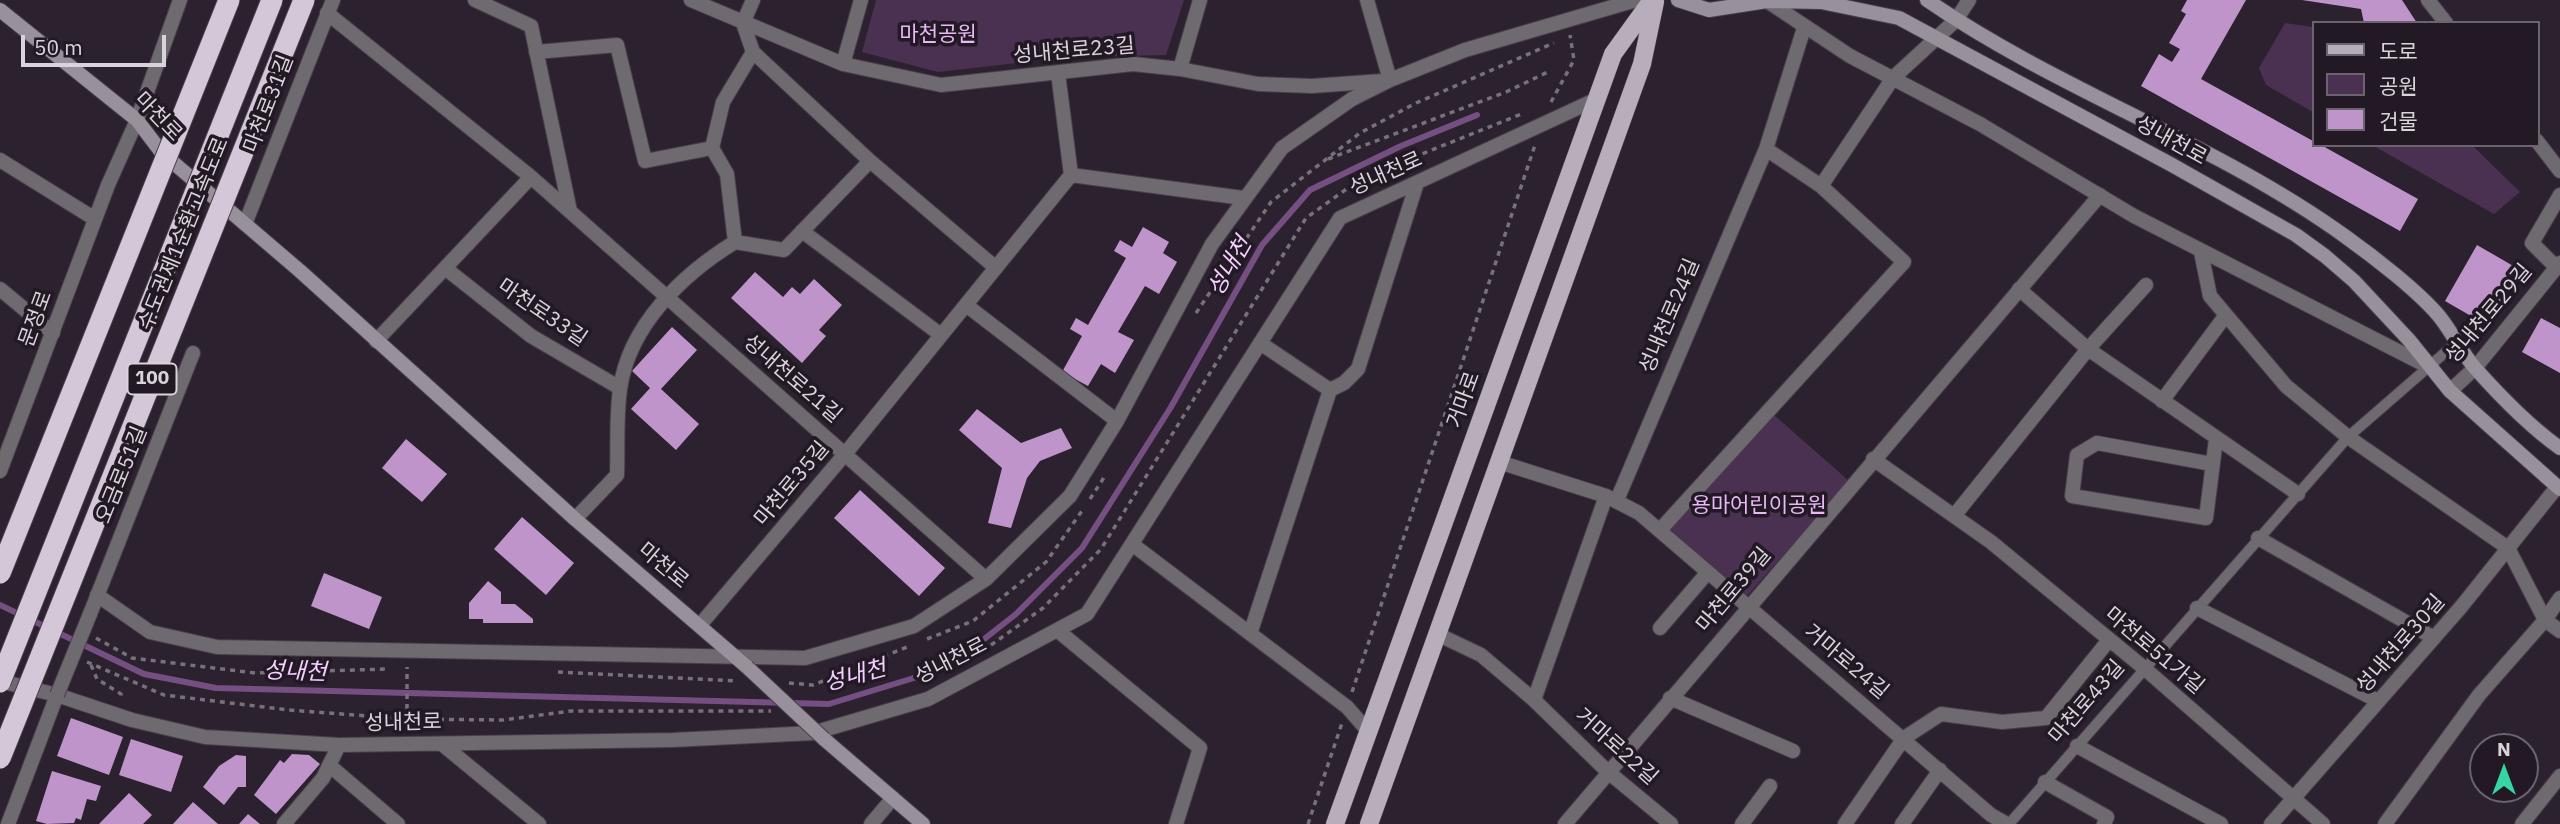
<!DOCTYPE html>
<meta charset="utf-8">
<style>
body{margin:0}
#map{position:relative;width:2560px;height:824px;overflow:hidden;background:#2c222f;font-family:"IBM Plex Sans","Noto Sans KR",sans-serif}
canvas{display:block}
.legend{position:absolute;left:2312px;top:21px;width:228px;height:126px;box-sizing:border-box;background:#221925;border:2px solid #6b636e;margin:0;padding:9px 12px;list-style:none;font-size:21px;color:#d9d3db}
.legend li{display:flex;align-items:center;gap:14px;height:35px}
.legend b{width:35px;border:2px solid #6b636e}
.north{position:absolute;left:2469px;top:733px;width:70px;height:70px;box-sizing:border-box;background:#221925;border:2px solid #6b636e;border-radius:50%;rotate:0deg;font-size:19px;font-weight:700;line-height:28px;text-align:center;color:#d9d3db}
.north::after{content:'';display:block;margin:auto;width:24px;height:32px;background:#37d4a6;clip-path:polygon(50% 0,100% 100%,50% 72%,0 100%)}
.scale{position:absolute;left:21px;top:35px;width:145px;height:32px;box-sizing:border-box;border:4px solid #d9d3db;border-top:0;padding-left:9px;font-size:21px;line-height:24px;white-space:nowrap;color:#d9d3db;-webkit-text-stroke:5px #221925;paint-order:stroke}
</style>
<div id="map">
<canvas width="2560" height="824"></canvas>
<ul class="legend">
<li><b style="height:9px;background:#b8adbb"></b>도로</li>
<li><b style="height:19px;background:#4a3151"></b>공원</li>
<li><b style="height:19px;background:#bf94cb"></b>건물</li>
</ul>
<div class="north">N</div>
<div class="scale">50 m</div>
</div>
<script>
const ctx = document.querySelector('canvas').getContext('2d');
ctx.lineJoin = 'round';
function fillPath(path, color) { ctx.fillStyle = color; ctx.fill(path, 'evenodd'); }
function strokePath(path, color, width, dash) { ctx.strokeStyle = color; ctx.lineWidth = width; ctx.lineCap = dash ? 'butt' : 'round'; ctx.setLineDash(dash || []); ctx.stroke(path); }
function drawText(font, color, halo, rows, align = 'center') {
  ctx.font = font + ' "IBM Plex Sans","Noto Sans KR",sans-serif'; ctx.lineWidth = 7; ctx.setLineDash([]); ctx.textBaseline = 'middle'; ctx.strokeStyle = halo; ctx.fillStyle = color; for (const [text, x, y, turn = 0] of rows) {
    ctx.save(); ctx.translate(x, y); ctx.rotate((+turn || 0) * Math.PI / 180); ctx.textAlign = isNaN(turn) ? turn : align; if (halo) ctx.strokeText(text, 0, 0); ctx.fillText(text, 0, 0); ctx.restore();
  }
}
const green = new Path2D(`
 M876,0h308l-18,55 -95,2 -133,15 -76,-20z
 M2285,23l28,4v85l-47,-27 -7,-17z
 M2372,145h100l48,47 -26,22z
 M1773,414l76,67 -103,116 -76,-68z`);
const stream = new Path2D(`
 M0,605l144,69 72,14 613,16 101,-31 53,-33 33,-26 66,-66 89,-141 91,-162 48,-55 91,-44 76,-31`);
const building = new Path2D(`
 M2187,0h59l-45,79 112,62v4h8l97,54 -18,32 -259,-145 18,-32 13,8 8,-13 -11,-6 17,-29 -5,-3z
 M2302,0h100l15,23h-53l-3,-14z
 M1143,227l26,15 -6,11 14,9 -18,32 -14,-8 -27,46 16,8 -19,33 -14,-9 -13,22 -26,-14 20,-36 -12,-7 6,-11 12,7 38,-67 -12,-7 6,-11 12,7z
 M2477,245l45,26 -32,56 -45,-26z
 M755,272l28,25 9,-10 8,7 14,-15 28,26 -23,25 7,6 -24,27 -71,-65z
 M2541,318l19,10v45l-38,-21z
 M672,327l25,23 -36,39 38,35 -23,26 -45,-41 19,-21 -18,-17z
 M977,409l44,34 40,-15 11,20 -32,13 -13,17 -16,50 -23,-5 14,-55 -43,-38z
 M406,439l41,35 -25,28 -40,-34z
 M860,490l85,78 -26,28 -85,-78z
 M522,517l52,46 -28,32 -52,-46z
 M324,573l58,24 -13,32 -58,-23z
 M488,581l13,11v12h14l18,15v4h-50v-4h-14v-16z
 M71,718l52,19 -14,38 -52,-19z
 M131,739l52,17 -12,36 -52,-17z
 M292,754l17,1 11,9 -44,50 -22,-19 26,-35 4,3z
 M236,755l10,1v31h-8l-14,18 -21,-18 16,-21z
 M52,771l49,15 -5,15 -9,-2 -6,21 -5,-2 -2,5 -27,1 -11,-3z
 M129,793l23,22 -9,9h-44z
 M193,802l25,22h-45z
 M248,814l12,10h-21z`);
const path = new Path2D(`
 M1551,102l23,-42 -4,-25
 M1328,159l178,-67 44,-21
 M1196,313l75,-111 89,-69 56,-30 138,-60
 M1090,499l15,-23
 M96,638l36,20 123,15 134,-4
 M927,639l46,-18 73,-59 38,-54
 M991,645l52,-37 58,-59 205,-331 56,-40 162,-65
 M87,662l77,33 125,15 118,9 96,1 68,-9h200
 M91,665l6,14 24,15v6
 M558,672l178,9
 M789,683l24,2 94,-38
 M1352,692l183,-547
 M407,729v-62
 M1308,824l34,-101`);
const lane = new Path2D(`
 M2009,824l339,-387 108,-94`);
const street = new Path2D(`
 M475,0l56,26 39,185
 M691,0l152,64 98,21 192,-21 47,5 78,15 54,2 70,-5
 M753,0l-10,23 10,29 117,109 126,107
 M1367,0l23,80
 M2428,0l18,23
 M1767,1l83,55 130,68 154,92 293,150
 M327,13l204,164 455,402
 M536,52l81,-7 28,116 67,-13
 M843,64l18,-64
 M1180,69l20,-69
 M2537,141l23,30
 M0,160l95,59
 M1071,175l172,23
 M1821,186l72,-108 63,-58 13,-20
 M245,224l88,-224
 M802,231l139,104
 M735,242l-8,-68 -15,-26 11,-46 30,-50
 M2201,252l9,44 76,90 62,51 160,111 37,72 15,11
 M2556,267l-24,-24 28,-48
 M445,268l86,68 89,52
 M0,289l53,44
 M2019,289l69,60 210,145
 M966,305l151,116
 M376,341l155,-164
 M1260,343l70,47
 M2450,391l25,-23 85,-105
 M2162,401l64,-86
 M1873,459l118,83 153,126 179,156
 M1499,462l107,34 33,17 352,302 16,9
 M2212,464l-115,-21 -20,12 -5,41 134,22 10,-79
 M0,471l108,-286 29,-65 43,-120
 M1617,500l149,-351 38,-121
 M1954,516l134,-167 58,-64
 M575,519l42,-44c1,-28 -1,-58 3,-86 9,-64 63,-115 115,-147l49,8 86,-89
 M1660,530l244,-268 -83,-76 -55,-37
 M2258,538l176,100
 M1132,544l215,163 21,24
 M97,595l53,37 67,15 588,11 109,-32 72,-47 84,-83 47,-75 95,-177 70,-96 70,-49 38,-19 75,-30 171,-50
 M2197,608l181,93
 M90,614l103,-261
 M700,625l145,-171 226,-279 -13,-102
 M1660,628l48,-56
 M1057,630l143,118 -24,76
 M1251,631l79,-241 14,-7 14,-14 59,-186
 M1437,634l44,21 53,45 73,71 64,53
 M0,681l57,14 75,25 73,17 134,8 334,-5 140,-7 115,-34 159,-85 253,-396 257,-119
 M1670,698l123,53
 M1534,700l72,-204
 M442,744l97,80
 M2077,746l144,78
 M329,765l69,59
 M2045,782l62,35 -3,7
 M8,824l49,-129
 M284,824l39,-46 16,-33
 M871,824l22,-26
 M1565,824l535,-629
 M1742,824l28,-38
 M1845,824l59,-86 37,-24 61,8 44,-4 63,-78
 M1902,824l38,-54
 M2271,824l190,-217 96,-120
 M2385,824l94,-129 66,-75 15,-22
 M2522,824l38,-48`);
const secondary = new Path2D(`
 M1678,0l31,10 58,-9 54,1 78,16 273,147 124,70 29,21 29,25 55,59 41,51 110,98
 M1927,0c132,91 289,143 419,237 28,20 72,54 93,79 13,16 22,36 36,52 25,28 55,59 85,80
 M0,10l137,110 25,33 138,118 275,248 172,148
 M824,739l99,85`);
const primary = new Path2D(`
 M1335,824l278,-770 39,-54
 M1369,824l273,-760 13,-62`);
const streetBridge = new Path2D(`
 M57,695l33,-81`);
const secondaryBridge = new Path2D(`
 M747,667l77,72`);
const highwayBridge = new Path2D(`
 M0,573l229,-573
 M0,682l272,-682
 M0,758l304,-758`);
const shields = [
 [152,379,49]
];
const shieldNames = [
 ["100",152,379]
];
const parkNames = [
 ["마천공원",938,35],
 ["용마어린이공원",1759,506]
];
const streetNames = [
 ["성내천로23길",1074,51,-5],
 ["마천로31길",269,104,-69],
 ["마천로",158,117,46],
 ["성내천로",2171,141,29],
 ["성내천로",1386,174,-24],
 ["수도권제1순환고속도로",184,234,-68],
 ["마천로33길",542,313,34],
 ["성내천로29길",2489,314,-50],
 ["성내천로24길",1670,316,-67],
 ["문정로",36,319,-70],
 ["성내천로21길",792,379,41],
 ["거마로",1464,400,-70],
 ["오금로51길",122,475,-68],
 ["마천로35길",792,484,-50],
 ["마천로",663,566,40],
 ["마천로39길",1734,590,-50],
 ["성내천로30길",2401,644,-49],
 ["마천로51가길",2154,651,40],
 ["성내천로",951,661,-27],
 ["거마로24길",1846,662,40],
 ["마천로43길",2087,702,-49],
 ["성내천로",403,723,-1],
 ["거마로22길",1616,747,42]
];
const waterNames = [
 ["성내천",1230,267,-60],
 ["성내천",295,672,2],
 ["성내천",855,676,-15]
];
fillPath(green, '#4a3151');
strokePath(stream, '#764f82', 6);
fillPath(building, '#bf94cb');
strokePath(lane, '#483e4b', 12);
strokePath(street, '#483e4b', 16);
strokePath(secondary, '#483e4b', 16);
strokePath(primary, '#483e4b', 19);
strokePath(path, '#78707b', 3.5, [5, 5]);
strokePath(lane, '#6f6970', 10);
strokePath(street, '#6f6970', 14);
strokePath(secondary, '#98909a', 14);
strokePath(primary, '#b8adbb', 18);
strokePath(streetBridge, '#483e4b', 16, []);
strokePath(secondaryBridge, '#483e4b', 16, []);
strokePath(highwayBridge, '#483e4b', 23, []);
strokePath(streetBridge, '#6f6970', 14);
strokePath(secondaryBridge, '#98909a', 14);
strokePath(highwayBridge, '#d4c8d8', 21);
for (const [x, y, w] of shields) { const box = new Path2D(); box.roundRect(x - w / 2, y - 15.5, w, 31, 5); ctx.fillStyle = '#221925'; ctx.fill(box); strokePath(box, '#d9d3db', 2); }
drawText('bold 19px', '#d9d3db', null, shieldNames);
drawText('21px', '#e8b9f6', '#221925', parkNames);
drawText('21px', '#d9d3db', '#221925', streetNames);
drawText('italic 23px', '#f4d0ff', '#221925', waterNames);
</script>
